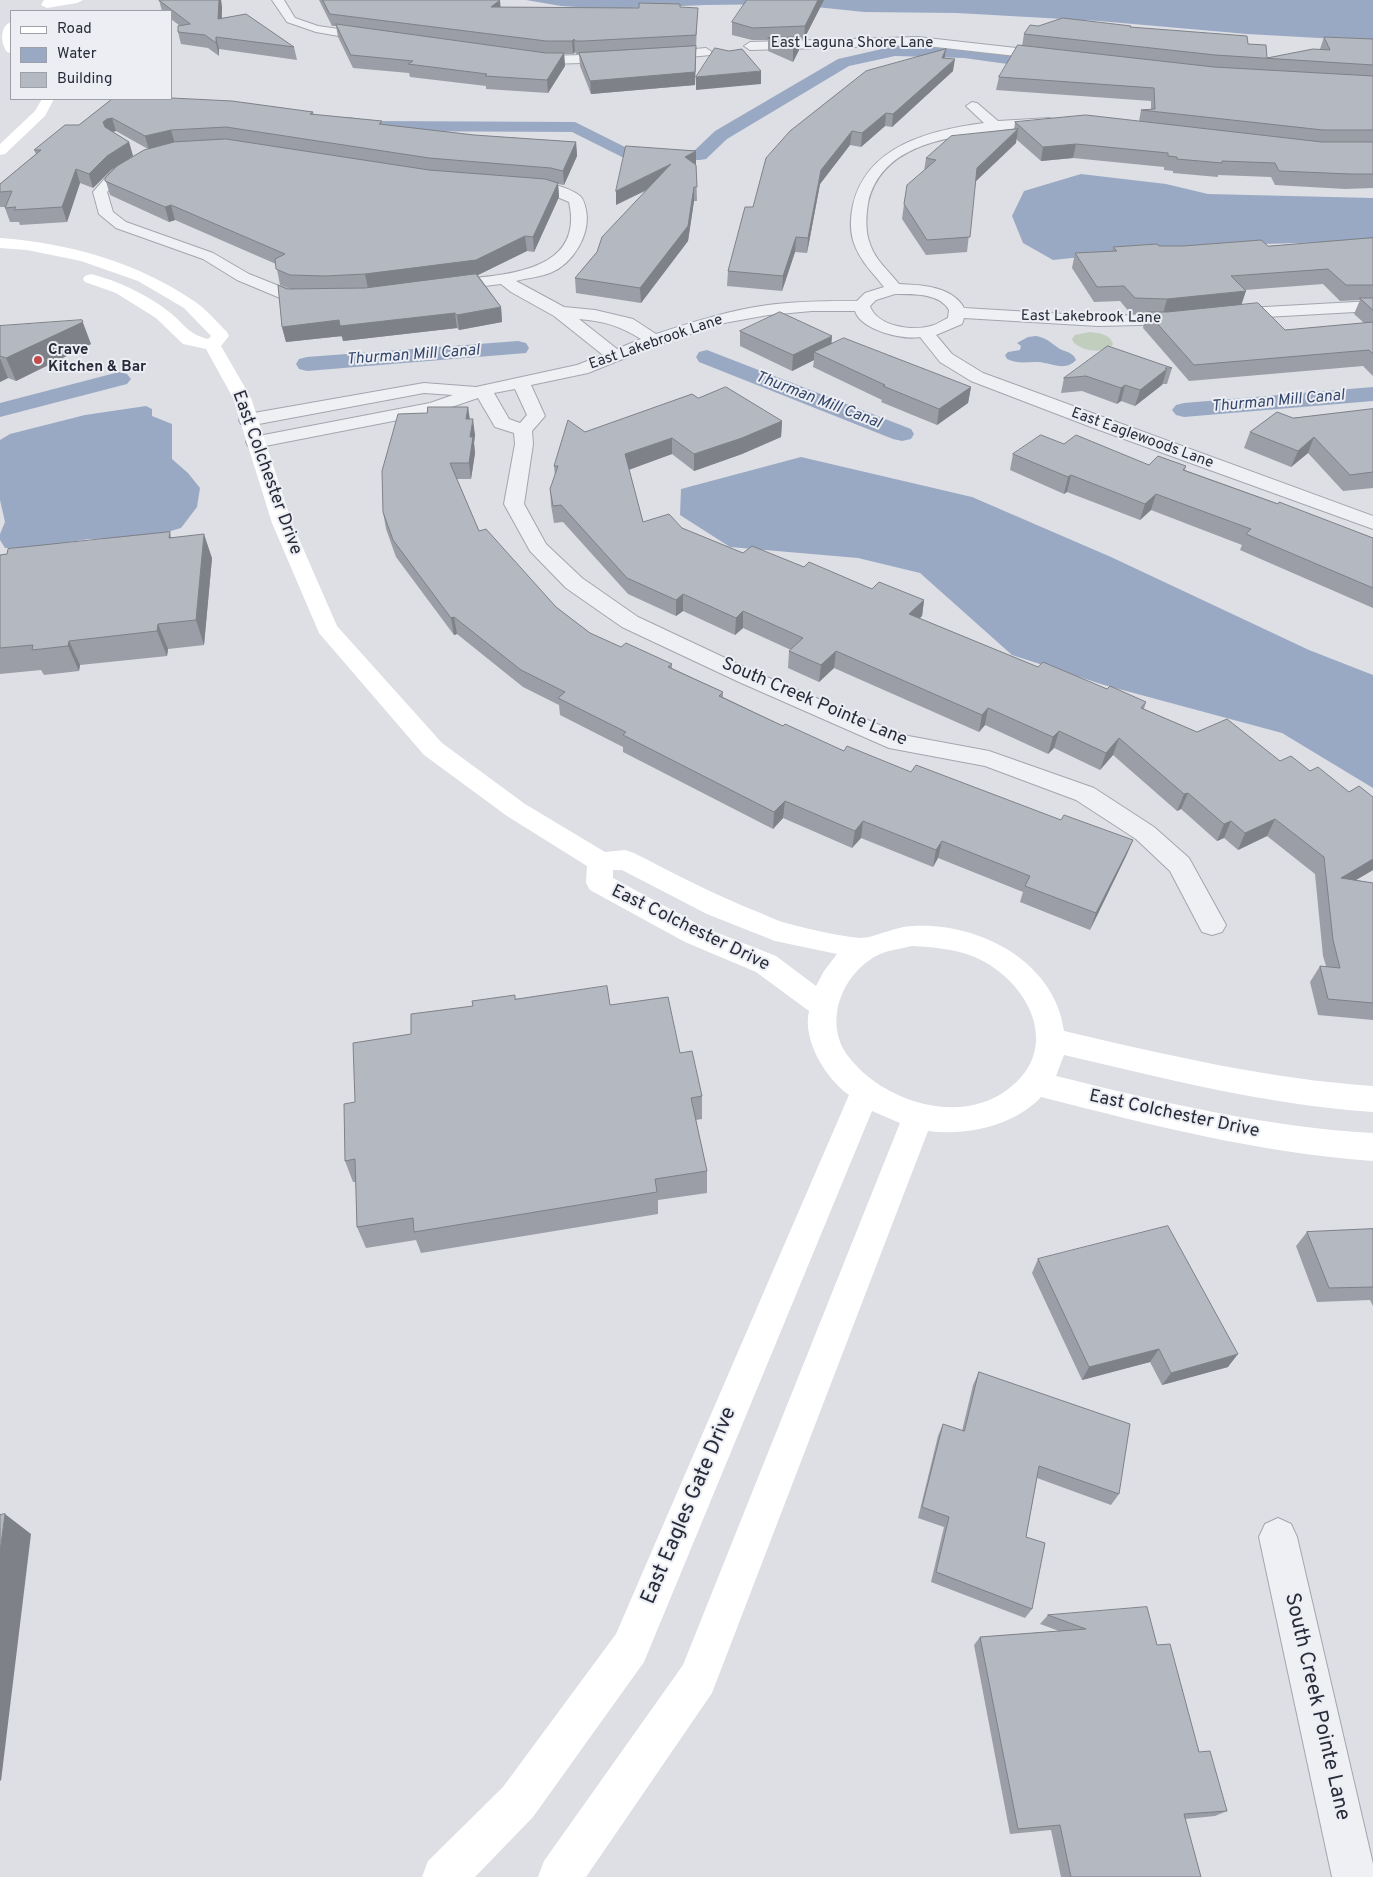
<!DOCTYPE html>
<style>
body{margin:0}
#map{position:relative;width:1373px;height:1877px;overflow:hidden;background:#dddfe5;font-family:Overpass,sans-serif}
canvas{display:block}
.legend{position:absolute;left:10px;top:10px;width:162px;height:90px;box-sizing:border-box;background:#eceef3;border:1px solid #9ea0a9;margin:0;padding:6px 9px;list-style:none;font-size:15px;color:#282c3a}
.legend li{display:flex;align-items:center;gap:10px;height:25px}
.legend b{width:25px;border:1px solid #9ea0a9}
</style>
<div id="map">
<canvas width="1373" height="1877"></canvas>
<ul class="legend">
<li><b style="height:6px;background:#fff"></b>Road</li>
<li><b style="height:14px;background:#9aa9c3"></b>Water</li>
<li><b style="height:14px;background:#b4b8c1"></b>Building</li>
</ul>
</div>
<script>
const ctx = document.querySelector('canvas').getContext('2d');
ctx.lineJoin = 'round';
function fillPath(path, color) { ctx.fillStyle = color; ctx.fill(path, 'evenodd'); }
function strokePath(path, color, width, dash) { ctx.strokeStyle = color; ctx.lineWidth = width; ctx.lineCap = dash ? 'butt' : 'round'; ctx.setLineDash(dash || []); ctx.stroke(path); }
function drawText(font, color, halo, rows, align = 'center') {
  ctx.font = font + ' Overpass,sans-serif'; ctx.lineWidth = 4; ctx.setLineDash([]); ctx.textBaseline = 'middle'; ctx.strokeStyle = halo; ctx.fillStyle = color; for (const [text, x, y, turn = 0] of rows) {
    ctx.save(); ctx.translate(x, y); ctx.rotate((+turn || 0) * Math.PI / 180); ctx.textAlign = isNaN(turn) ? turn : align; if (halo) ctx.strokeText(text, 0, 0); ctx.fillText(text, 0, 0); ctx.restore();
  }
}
const green = new Path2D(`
 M1090,332c9,1 20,2 23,12l-3,4c-12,5 -26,3 -36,-5l-2,-4 3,-4z`);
const water = new Path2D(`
 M526,0h847v41l-126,-7 -148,-13 -142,-8 -93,-1 -77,-8 -81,1 -100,4 -45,-3z
 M1081,174l85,10 42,10 165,4v43l-186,5 -134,14 -30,-17 -11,-27 12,-25z
 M1036,336c10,2 13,5 21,11 6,5 16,4 19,13 -11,12 -24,3 -38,2 -12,0 -20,2 -31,-3l-2,-4 3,-3 12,-2 1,-4 -4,-3 11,-6z
 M146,406l6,3v7l20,8v35l16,14 12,15 -3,19 -16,21 -34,10 -59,1 -54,9h-29l-5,-8v-6l5,-12 -5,-22v-60l10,-6 75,-19z
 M801,457l171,40 139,60 198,93 64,25v113l-91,-55 -178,-48 -92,-30 -92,-82 -62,-15 -128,-11 -50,-32 1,-26z`);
const canal = new Path2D(`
 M895,46l69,2 94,13 6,2 2,3 -2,3 -6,2 -94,-13 -69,-2 -46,10 -122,73 -21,20 -6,1h-72l-56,-28 -197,-1 -33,-5 -3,-4 3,-4 6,-1 27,4 200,1 56,28h64l20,-19 123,-72z
 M518,341l8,2 3,5 -3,5 -219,18 -8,-2 -3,-5 3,-5 8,-2z
 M707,350l204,79 3,5 -3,5 -9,2 -9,-2 -194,-77 -3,-5 3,-5z
 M119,372l8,2 4,5 -4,5 -127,33v-14z
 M1373,387v14l-189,16 -8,-2 -4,-5 4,-5 8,-2z`);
const street = new Path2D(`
 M272,0h12l11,18 23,8 55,8 6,4 -6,4 -57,-10 -29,-10z
 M918,37l134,15 6,4 -6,4 -134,-15 -168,5 -6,-4 6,-4z
 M706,48l6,4 -2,3 -50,5 -6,-4 6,-4z
 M528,54l19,2 70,-2 6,4 -6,4 -70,2 -23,-3 -2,-3z
 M972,102l5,1 21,18 52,-3 7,4 -7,4c-18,0 -35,2 -53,5 -49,6 -116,13 -129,72 -2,13 -3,28 2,41 5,16 19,27 29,40 22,1 53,2 65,24l134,8 83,-2 6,1 2,4 -2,4 -6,1 -83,2 -134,-8 -2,6 -26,11 16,19 31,19 390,143v13l-282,-102 -120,-46 -31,-19 -20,-25c-18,3 -59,-7 -65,-26h-43l-44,4 -44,8 -64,21 -72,29 -57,12 14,31 -13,15 1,13 -9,60 22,40 36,34 56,39 117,55 148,63 86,16 105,37 60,39 35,31 37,67 -4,7 -10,3 -10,-3 -32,-61 -34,-32 -60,-39 -91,-34 -96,-18 -150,-66 -117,-55 -56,-39 -36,-37 -26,-47 11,-60 -1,-11 -19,-6 -17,-29 -44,15 -179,35 -7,-2 -2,-4 2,-4 182,-35 23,-8 -29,-2 -176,33 -7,-2 -2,-4 2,-4 7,-2 176,-31 52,4 101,-22 26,-10 -49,-39 -43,-24 -10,-8 -57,7 -6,-2 -2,-3 2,-3 6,-2c50,-6 142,-4 125,-79l-21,-9 -32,-5 -2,-3 2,-3 5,-1c19,1 44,3 59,15 4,4 5,9 6,14 5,24 -13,54 -36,63 -10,4 -23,5 -34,8l48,26 31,3 38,9 23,15c37,-12 74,-24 112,-29 30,-4 59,-4 89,-4l8,-8 19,-6c-10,-13 -23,-25 -29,-41 -5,-12 -5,-28 -2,-41 14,-60 78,-75 131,-82l-18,-17zM895,294c17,0 45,-1 54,16l-1,8c-5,2 -9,5 -14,7 -19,7 -57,2 -64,-19l6,-6zM579,319c25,2 41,7 62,20l-24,10zM515,389l12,26 -7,8 -11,-4 -15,-26z
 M135,157l7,4 -21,16 -14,15 6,20 13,10 87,31 36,21 45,18 26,3 2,3 -2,3 -6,2 -29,-3 -48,-20 -34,-21 -87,-31 -17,-14 -6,-22 22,-25z
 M1373,301v10l-144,8 -6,-1 -2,-4 2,-4 6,-1z
 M1278,1518l13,6 6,13 76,327v13h-41l-73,-340 6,-13z`);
const secondary = new Path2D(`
 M44,0h39l-6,3 -30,5 -6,-3z
 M11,22v31l-4,-1c-7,-10 -7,-26 4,-30z
 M42,99h12l-9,17 -40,38 -5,1v-11l35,-33z
 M0,238c68,5 137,24 194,63 12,8 23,21 33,31l2,4 -8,10 30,52 41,125 45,103 105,117 83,61 80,48 20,-2 9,3c41,21 81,42 124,59 10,4 21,10 32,12 18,5 53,13 71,14 12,0 36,-12 52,-12 65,-4 142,35 151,105 103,24 204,48 309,55v26c-105,-7 -206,-33 -309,-57l-8,21c105,26 209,51 317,57v28c-114,-8 -222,-36 -332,-64 -27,29 -75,39 -113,34l-216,562 -126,184h-48l6,-16 139,-196 217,-542 -28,-12 -228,551 -111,155 -58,60h-53l6,-16 75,-74 113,-153 233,-539c-23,-16 -47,-55 -40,-84l-53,-39 -71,-30 -95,-52 -4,-7 1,-17 -80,-50 -83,-61 -105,-122 -47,-110 -39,-125 -27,-49 -23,-5 -27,-26 -40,-25 -31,-11 -2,-3 2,-3 6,-2c27,7 55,20 77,37 16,12 19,23 40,28l3,-3 -27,-28 -46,-27 -57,-20 -54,-11 -27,-2zM613,870h9l85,44 68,27 62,13 -13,17 -8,15 -40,-30 -71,-28 -92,-50zM912,946c21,1 43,3 63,11 54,24 89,92 32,133 -49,36 -125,11 -159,-34 -25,-34 -6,-81 28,-100 11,-6 24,-7 36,-10z`);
const wall = new Path2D(`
 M159,0h62l1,8v10l72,29 3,13 -78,-11v7l-11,-8 -27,-4 -3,-12 2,-6 -9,-7v-8h-9z
 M319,0h175l6,7 139,1 41,-1 17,13 -2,65 -104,9 -11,-28 -1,-12h-3l-1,-2 -2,2h-9l1,12 -17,27 -62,-4v-3l-76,-9 -1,-4 -56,-5 -15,-31 -2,-11h-4z
 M824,0l-20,39h-5v11l-6,12 -25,-11v-11h-16l-20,-5v-13z
 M1038,26l93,1 117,17 19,14 53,-9 4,-12 49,2v149l-28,1 -70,-4 -4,-8 -53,-2v2l-45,-4v-2l-9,-1v-3l-91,-9 -32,3 -25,-22v4l-41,39 -8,70 -41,3 -24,-36 2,-15 20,-33 2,-13 88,-28 1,-8 124,-1 2,-11 10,-1v-8l-155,-11 3,-13 23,-31 2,-12z
 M945,58l8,13 -61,56 -7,-1 -24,21 -11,-2 -30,39 -13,69 -12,-1 -13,39 -55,-5 1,-15 25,-64z
 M112,99l201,13 1,3 68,6v3l92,11 102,7 1,14 -13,29 -6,-1 1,13 -25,55 -7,-1 -49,24 23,32 1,15 -43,8 -2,-2 -114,13 -1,-5 -56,6 -4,-15 5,-38h3l-10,-4 -4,-21 -101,-44 -6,2 -59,-27 -5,-17 43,-29 -32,-18 -3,1 16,10 4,14 -22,14 -18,18 -13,-5 -13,39 -47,3 -1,-3h-9l-5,-14v-1h-5v-23l36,-30 -2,-4 45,-25z
 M696,165l1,36h-3l-6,40 -47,62 -65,-10 -1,-15 22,-26 48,-61 -29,14z
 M1373,238v138l-10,-10 -174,15 -46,-53 3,-14h-15l-11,-13 -26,1 -22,-34 3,-15 37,-2 1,-4 155,-1zM1323,284l17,17 20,-1 -6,14 10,9 -79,7 -44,-25 4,-15z
 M0,326l91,18 -75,37 -8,-3 -8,4z
 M740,331l92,12 139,44 -3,16 -31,22 -56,-23 1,-2 -69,-33 1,-7 -22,11 -52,-25z
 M1172,368l-5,16h-4l-28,22 -14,-5 -4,3 -35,-13 -21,2 3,-15z
 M698,398l84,23 -1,16 -39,17 -48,17 -22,-17 -43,15 14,53 39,6 61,25 61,14 68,22 52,11 -2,16 -3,2 119,49 108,35 -2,7 53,23 113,39 39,21 24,5v73l-17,10 17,3v137l-55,-5 -8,-33 10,-16h6l-3,-10 -8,-82 -48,-38 -29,14 -14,-12 -7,3 -36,-32 -4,2 -64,-56 -13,15 -46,-22 -6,6 -63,-29 -6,7 -145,-64 -15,14 -31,-14 1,-17 2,-1 -48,-22 -8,7 -52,-24 -7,5 -48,-22 -65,-72 -9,1 -3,-18 -1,-16 5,-13 -1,-10 31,-34z
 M468,407l2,12 5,16 -1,8 1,10 -4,26h-14l22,52 77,76 34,26 31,14 51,17v4l51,24v5l60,29 61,25 217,69 72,20 -7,16 -36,74 -70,-28 3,-10 -85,-34 -5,9 -72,-29 -9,10 -69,-30 -10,11 -150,-77v-5l-63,-32 -1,-10 -36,-18 -66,-53 -3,1 -58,-78 -10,-28 -3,-17z
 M1373,409v79l-30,3 -35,-38 -17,14 -47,-19 6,-16 43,-14z
 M1064,444l85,21 37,1 -1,4 188,68v70l-133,-58 2,-5 -91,-35 -11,10 -73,-28 -3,2 -54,-24 3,-16z
 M170,532l1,5 41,21 -8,87 -36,4 -1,7 -87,9 -1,6 -35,4 -3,-5 -41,4v-119z
 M515,999l95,6 70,48 22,43v23l-6,1 11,51v22l-49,7v14l-237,39 -5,-13 -50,8 -9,-21 -1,-45h-3l-8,-21 10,-59 56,-68z
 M1373,1229v77l-3,-6 -53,2 -21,-56 11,-14z
 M1038,1259l190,108 -66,18 -12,-23 -68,18 -50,-107z
 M979,1372l140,122 -8,11 -74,-27 -11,59 6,72 -7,9 -94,-36 13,-55 -26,-9 20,-82 5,-12 19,7 11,-46z
 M1048,1615l109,30 42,107 28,59 -12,5 -30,3 16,58h-140l-10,-47 -41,4 -36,-189 6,-8 79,-6 -19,-7z`);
const shadedWall = new Path2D(`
 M219,0h2l1,8 -1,23 -3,-12z
 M500,0l1,13 -10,-6z
 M818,0h6l-20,39 1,-13z
 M216,37l3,12v7l-3,-13z
 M799,37v13l-6,12v-13z
 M574,39l1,13 -2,2 -1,-13z
 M696,46l-1,39 -104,9 -1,-13z
 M946,49l-2,13 -2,-4z
 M564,53l1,13 -17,27 -1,-13z
 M955,59l-2,12 -61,56 1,-13z
 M761,71v13l-65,6v-13z
 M886,113l-1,13 -24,21 1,-14z
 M112,118l4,13 -5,1 -4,4 -4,-14 4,-3z
 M1018,129l-2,14 -41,39 2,-14z
 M171,130l4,14 -26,6 -4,-14z
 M852,131l-2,14 -30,39 -13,69 1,-15 13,-68z
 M129,142l4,14 -22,14 -18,18 -4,-14 18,-18z
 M576,142l1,14 -13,29 -1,-14z
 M1076,144l-3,14 -32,3 2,-14z
 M696,151v14l-11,-8z
 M671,164v14l-55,27v-14z
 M76,169l4,14 -13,39 -5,-15z
 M558,183l1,14 -25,55 -1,-15z
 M694,187v14l-6,40 -47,62 -1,-15z
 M171,205l4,15 -6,2 -4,-15z
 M525,236l2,15 -49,24 -110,14 -3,-15z
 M796,237l-1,15 -13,39 1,-15z
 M1246,291l-5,15 -78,8 4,-15z
 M501,307l1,15 -43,8 -2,-15z
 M455,313l2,15 -114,13 -3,-15z
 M82,320l9,24 -75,37 -10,-23z
 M339,320l3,16 -56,6 -4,-15z
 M832,336l-1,15 -17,1v8l-22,11 1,-16z
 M0,358l8,20 -8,4z
 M1167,369l-5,16 -27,21 5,-16z
 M1125,385l-4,16 -4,3 4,-16z
 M971,387l-3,16 -31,22 2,-16z
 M468,407l2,16 -4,-4z
 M473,419l2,16 -1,8 1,10 -4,26 -2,-16 1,-26z
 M782,421l-1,16 -39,17 -48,17v-17z
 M1314,437l-6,16 -17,14 7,-16z
 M672,438v16l-46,17 -1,-17z
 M1071,475l-4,17 -3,2 4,-17z
 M1156,494l-5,16 -11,10 5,-16z
 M204,534l8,24 -8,87 -8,-25z
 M683,594v17l-7,5v-16z
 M924,600l-2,16 -15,15 2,-17z
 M743,611v17l-8,7 1,-17z
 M454,617l3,17 -3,1 -3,-17z
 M158,624l10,25 -1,7 -10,-25z
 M69,641l11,24 -1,6 -11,-25z
 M836,651l-2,17 -15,14 2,-17z
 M988,708l-3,17 -6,7 3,-17z
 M1059,731l-5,17 -6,6 5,-17z
 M1119,738l-6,17 -13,15 6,-17z
 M1188,793l-7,16 -4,2 7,-17z
 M785,801l-2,17 -10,11 1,-17z
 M1275,819l-8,17 -29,14 7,-17z
 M863,821l-2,17 -9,10 3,-17z
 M1231,821l-7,17 -7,3 7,-17z
 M1133,840l-7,16 -36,74 6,-17z
 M942,841l-4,17 -5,9 3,-17z
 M1373,859v11l-41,24 9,-16z
 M1159,1349l-9,13 -68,18 7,-13z
 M1238,1354l-10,13 -66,18 9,-12z
 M5,1514l26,20 -30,247 -1,-1v-228z`);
const building = new Path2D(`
 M159,0h60l-1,19 28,-5 48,33 -78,-10v6l-11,-8 -27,-3v-6l12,-2z
 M323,0h177l-9,7 148,1v-5l41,1v3l18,1 -2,27 -112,6h-9l-1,-2 -2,2h-26l-216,-27z
 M747,0h71l-13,26 -52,2 -21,-6z
 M1063,18l68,8 -1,1 117,9 1,8 18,1 1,13 46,-9 17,1 -6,-13 49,2v26l-158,-10 -191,-21 6,-9 8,1z
 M336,24l210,29h18l-17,27 -62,-4 2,-2 -79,-10 5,-3 -62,-6z
 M799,37l-6,12 -25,-11z
 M1018,45l196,22 159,9v54h-50l-182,-20 14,-1 -1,-21 -155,-11z
 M696,46l-1,26 -105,9 -11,-28z
 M715,48l14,3 13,-2 19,22 -65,6z
 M946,49l-4,9 13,1 -62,55 -7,-1 -24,20 -10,-2 -31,39 -13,68 -12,-1 -13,39 -55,-5 17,-64h8l13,-49 24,-27 76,-60z
 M171,98l61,3 81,11 -3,2 72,7 -3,3 95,11 102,7 -13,29 -12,-3 -122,-10 -203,-31 -55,3 -26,6 -33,-18 -5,1 -4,3 2,5 24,15 -22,14 -18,18 -13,-5 -14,38 -48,3 2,-3 -11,1 7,-17 -12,1v-8l41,-34h-7l31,-25h14l33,-26h59z
 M1086,115l236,27h51v32h-23l-71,-3 -4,-8 -53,-2v2l-45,-4v-2l-9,-1v-3l-92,-9 -33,3 -28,-25z
 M1018,129l-41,39 -7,69 -43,3 -23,-36 3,-19 29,-25 -10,-2 25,-22z
 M226,139l203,31 116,9 13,4 -25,54 -8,-1 -49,24 -111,14 -39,2 -36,-1 -14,-6 -1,-10 10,-5 -114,-49 -6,2 -60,-26v-3l12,-12 27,-16 30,-8z
 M626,146l70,5 -11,6 11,8 1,22h-3l-6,39 -48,62 -65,-10 22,-26 5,-15 69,-73 -55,27z
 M1373,238v47h-27l-18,-16 -97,7 15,15 -79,8 -32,-1 -11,-12 -27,1 -22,-34 42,-2 -4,-4 44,-3 2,2h24l78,-6 7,6z
 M476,274l25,33 -44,8 -2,-2 -115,13 -1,-6 -57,7 -4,-42 9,4 78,-1z
 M1360,298h13v12z
 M1258,303l27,27 88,-8v32l-4,-4 -175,15 -47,-53h20z
 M780,312l52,24 -39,19 -53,-24z
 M82,320l1,2 -77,36 -6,-2v-30z
 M844,338l127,49 -32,22 -56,-23 2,-1 -71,-33z
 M1108,346l64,22h-7l2,1 -27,21 -15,-5 -4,3 -35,-12 -22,2z
 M726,387l56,34 -40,17 -48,16 -22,-16 -47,16 18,68 26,-8 13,14 61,25 9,-7 52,21 5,-5 63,27 7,-7 45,18 -15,14 129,53 5,-5 64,27 3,-3 36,16 -5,6 56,24 30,-13 53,42 11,-5 19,15 8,-4 31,25 10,-6 14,11v62l-32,19 32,5v120l-45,-4 -8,-33 20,2 -7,-28 -9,-83 -49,-38 -30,14 -14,-12 -7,3 -36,-31 -4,1 -65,-56 -13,15 -47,-22 -6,6 -65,-29 -6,7 -146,-64 -15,14 -32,-14 14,-13 -60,-27 -7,7 -53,-24 -7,6 -49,-22 -66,-73 -8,1 -3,-17 8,-23h-4l14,-46 17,12 107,-38 6,4z
 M428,407h40l-2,12h7l-3,18h3l-4,26h-19l29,68 7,-2 70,78 34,26 31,14 5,-4 46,21 -4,3 55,25 -4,4 64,30 2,-2 59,27 3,-5 64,26 5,-7 145,55 3,-5 69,25 -37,73 -71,-27 5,-10 -88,-35 -6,9 -73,-29 -8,10 -70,-30 -11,11 -151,-77 3,-3 -68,-34 7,-6 -44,-22 -67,-53 -3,1 -58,-78 -10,-28 -1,-41 16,-57 29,-1z
 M1373,409v63l-23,3 -36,-38 -16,14 -48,-19 27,-20 16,6z
 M1041,435l23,9 12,-9 73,30 9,-9 28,10 -3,4 95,34 1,-2 94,36v50l-127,-54 5,-5 -95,-35 -11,10 -74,-29 -3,2 -55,-23z
 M170,532l-1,6 35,-4 -8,86 -38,4 -1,7 -88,10 -1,5 -36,4 1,-5 -33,3v-93l7,-1 1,-5z
 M607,986l3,19 58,-8 12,56 12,-2 10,45 -11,2 16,73 -52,8 2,13 -243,40 -1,-14 -56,9 -2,-68 -10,2 -1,-57 11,-2 -2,-59 58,-9v-20l62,-8 -1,-5 43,-6v4z
 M1168,1226l70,128 -67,19 -12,-24 -70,18 -51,-108z
 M1373,1229v58l-44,1 -22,-56z
 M979,1372l151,52 -11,70 -80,-28 -13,71 19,6 -13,66 -96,-37 13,-55 -27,-10 21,-83 21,7z
 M5,1514l-5,38v-37z
 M1147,1607l10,38 13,-1 29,108 11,-1 17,60 -43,3 17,63h-130l-11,-52 -42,4 -38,-192 106,-8 -38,-14z`);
const markers = [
 [38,360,5,"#c14a4f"]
];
const farStreetnames = [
 ["East Laguna Shore Lane",852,44],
 ["East Lakebrook Lane",1091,318,1],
 ["East Lakebrook Lane",656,343,-19],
 ["East Eaglewoods Lane",1142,439,20]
];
const farPoinames = [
 ["Crave",48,351],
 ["Kitchen & Bar",48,368]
];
const farWaternames = [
 ["Thurman Mill Canal",413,356,-4],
 ["Thurman Mill Canal",818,401,21],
 ["Thurman Mill Canal",1278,402,-5]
];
const streetNames = [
 ["East Colchester Drive",266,473,70],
 ["South Creek Pointe Lane",814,703,23],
 ["East Colchester Drive",690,929,26],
 ["East Colchester Drive",1174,1115,12]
];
const nearStreetnames = [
 ["East Eagles Gate Drive",690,1506,-67],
 ["South Creek Pointe Lane",1316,1707,77]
];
fillPath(green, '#c1cebe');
fillPath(water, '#9aa9c3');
fillPath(canal, '#9aa9c3');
strokePath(street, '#a3a6ae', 2);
fillPath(street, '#eff0f4');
fillPath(secondary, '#fff');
fillPath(wall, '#9b9ea6');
fillPath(shadedWall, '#7e8187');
fillPath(building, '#b4b8c1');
strokePath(building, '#7e8187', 1);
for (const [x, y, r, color] of markers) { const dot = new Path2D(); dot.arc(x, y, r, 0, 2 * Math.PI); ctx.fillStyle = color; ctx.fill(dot); strokePath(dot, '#eceef3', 2); }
drawText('15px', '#282c3a', '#eceef3', farStreetnames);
drawText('bold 15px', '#282c3a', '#eceef3', farPoinames, 'left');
drawText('italic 16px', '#35476a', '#eceef3', farWaternames);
drawText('18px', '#282c3a', '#eceef3', streetNames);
drawText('21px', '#282c3a', '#eceef3', nearStreetnames);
</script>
